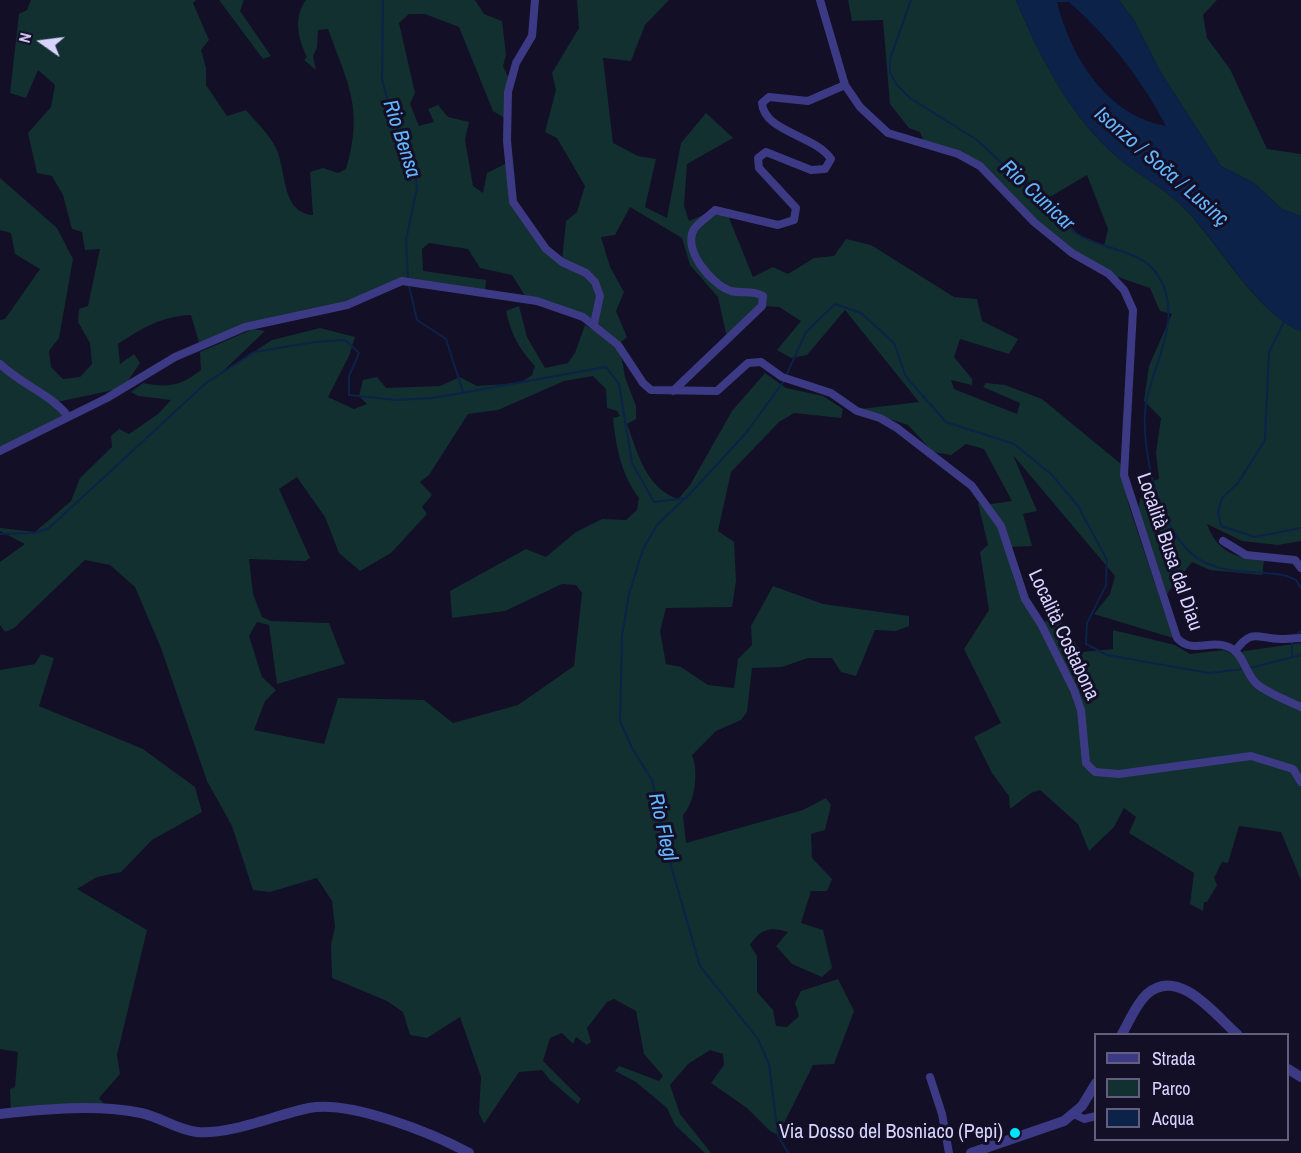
<!DOCTYPE html>
<meta charset="utf-8">
<style>
body{margin:0}
#map{position:relative;width:1301px;height:1153px;overflow:hidden;background:#130f26;font-family:"Archivo Narrow",sans-serif}
canvas{display:block}
.legend{position:absolute;left:1094px;top:1033px;width:195px;height:108px;box-sizing:border-box;background:#130f26;border:2px solid #625e7d;margin:0;padding:8px 10px;list-style:none;font-size:18px;color:#d9d4ff}
.legend li{display:flex;align-items:center;gap:12px;height:30px}
.legend b{width:30px;border:2px solid #625e7d}
.north{position:absolute;left:12px;top:12px;width:60px;height:60px;-webkit-text-stroke:4px #130f26;paint-order:stroke;rotate:284deg;font-size:16px;font-weight:700;line-height:24px;text-align:center;color:#d9d4ff}
.north::after{content:'';display:block;margin:auto;width:21px;height:27px;background:#d9d4ff;clip-path:polygon(50% 0,100% 100%,50% 72%,0 100%)}
</style>
<div id="map">
<canvas width="1301" height="1153"></canvas>
<ul class="legend">
<li><b style="height:8px;background:#3d3a85"></b>Strada</li>
<li><b style="height:16px;background:#12302f"></b>Parco</li>
<li><b style="height:16px;background:#0c2248"></b>Acqua</li>
</ul>
<div class="north">N</div>
</div>
<script>
const ctx = document.querySelector('canvas').getContext('2d');
ctx.lineJoin = 'round';
function fillPath(path, color) { ctx.fillStyle = color; ctx.fill(path, 'evenodd'); }
function strokePath(path, color, width, dash) { ctx.strokeStyle = color; ctx.lineWidth = width; ctx.lineCap = dash ? 'butt' : 'round'; ctx.setLineDash(dash || []); ctx.stroke(path); }
function drawText(font, color, halo, rows, align = 'center') {
  ctx.font = font + ' "Archivo Narrow",sans-serif'; ctx.lineWidth = 6; ctx.setLineDash([]); ctx.textBaseline = 'middle'; ctx.strokeStyle = halo; ctx.fillStyle = color; for (const [text, x, y, turn = 0] of rows) {
    ctx.save(); ctx.translate(x, y); ctx.rotate((+turn || 0) * Math.PI / 180); ctx.textAlign = isNaN(turn) ? turn : align; if (halo) ctx.strokeText(text, 0, 0); ctx.fillText(text, 0, 0); ctx.restore();
  }
}
const green = new Path2D(`
 M31,0h165l-3,3 16,37 -8,10 5,18v17l21,31 19,-6c9,11 22,23 29,36 12,21 5,67 38,69l-3,-43 13,-4 15,5 8,-4c18,-61 2,-84 -18,-140l-10,1 -1,18 -4,8 3,14 -12,-10 3,-3c-9,-18 -14,-40 -1,-57h169l9,14 18,7 4,34 -3,11 8,17 -3,37 -15,-9 -34,-84 -34,-13h-16l-10,9 16,70 -5,11 9,22 15,-4 -6,-13 10,-4 10,12 21,5 -4,18 8,46 10,7 4,-20 22,-11 4,41 33,46 16,12 4,-40 11,-9 8,-26 -28,-48 -12,-6 11,-42 -4,-17 27,-45 -2,-28h92l-24,25 -14,36 -28,-3 10,85 25,13 18,3 -11,48 22,11 14,-75 25,-30 27,25 -46,26 -3,42 5,15 26,-11 12,3 26,64 20,-10 15,7 26,-16 20,-2 12,-17 25,6 83,52 23,2 5,22 36,18 -9,15 -49,-15 -6,18 18,22v6l-21,-5 3,9 63,25 3,-11 -37,-16 3,-4 19,2 37,14 79,65 8,42 44,132 -79,-24 16,-20 5,-18 -102,-121 24,56 -14,3 9,32 -24,1c4,35 10,50 33,77l15,-9 26,37 31,-3v-19l62,15 15,9 34,-4 13,6 7,-5 57,-8v237l-20,-48 -42,-6 -11,37 -6,-1 -8,16 3,7 -10,17h-3l-1,9 -13,-7 4,-31 -65,-40 7,-16 -12,-9 -10,19 -25,24 -11,-27 -38,-34 -9,3 -21,16 -1,-13 -17,-23 -18,-36 27,-14 -37,-74 25,-39 -9,-58 8,-7 -10,-42 7,2 27,-4 -28,-52 -18,-5 -15,11 -18,-3 -25,-27 -48,-16 59,-7 -74,-92 -38,45 -16,3 -14,-8 24,-29 -22,-14 -17,-1 -35,32 -9,-41 -28,-32 -8,-27 -52,-31 -15,28 -14,2 9,30 14,25 -8,19 11,26 -9,8 -24,-21 -67,-25 -15,-24 -32,-7 -12,-19 -39,-6 -7,6 1,22 63,9 -1,13 -83,-12 -55,24 -102,22 -45,19 -9,-31c-29,1 -49,13 -73,29l2,20 14,-10 6,9 -17,25 -66,14 11,14 -68,35v-131l5,-1 35,-50 -25,-15 -4,-21 -11,-3v-52l57,50 16,31 -14,79 -10,13 2,16 12,12 17,-2 12,-13 -2,-21 -12,-21 1,-13 9,-3 12,-57 -15,1 -3,-18 -10,-3 -9,-34 -11,-19 -15,-3 -9,-40 23,-26 4,-22 -17,-15 -12,28 -16,-5 9,-79 8,-4z
 M219,0h25l-4,11 31,45 -8,3z
 M848,0h168c22,53 51,110 93,150 22,21 51,35 73,56 34,33 75,109 119,125v210l-23,4 -36,-4 -35,-17c10,28 29,34 57,37l-2,14 -52,-5 -18,-8 -25,32 -29,-85 6,-25 15,-5 -3,-26 5,-35 -17,-17 5,-35 23,-52 -12,-3 -10,-23 -41,-14 -37,-21 -92,-87 -55,-22 -5,-12 -11,-4 -19,-24 -7,-84 -31,1zM1087,175l21,54 -4,17 -26,-11 -32,-28 2,-9z
 M1119,0h98l-14,15 4,23 23,31 37,80 34,5v62l-19,-7 -28,-26 -33,-17 -61,-95 -26,-51z
 M519,306l8,31 18,31 23,-5 7,-10 10,-28 23,14 13,15 4,23 11,29v13l-9,5c11,30 19,64 51,75l12,-14 42,-74 33,-38 21,15 37,8 20,13 -2,9 -47,-5 -15,9 -48,50 -13,59 16,11 2,39 -4,26 -66,1 -6,23 6,33 15,3 27,18 26,3 4,-29 14,-14 -1,-19 22,-40 50,18 86,12v10l-13,5 -21,-1 -19,46 -15,-4 -9,-14h-24l-26,9 -30,1 -5,44 -6,8 -25,11 -24,24c7,16 3,48 -9,60l3,28 117,-33 23,-12 5,7 -6,25 -14,4 1,24 20,21 -5,12h-16l-10,32 22,7 9,38 -10,9 -30,-13 -16,-18 12,-14c-17,-6 -28,-3 -38,13l7,11v36l16,18 3,16 11,1 12,-11 -4,-13 6,-12 37,-12 16,32 -20,53 -21,1 -35,70 -8,-4 -23,-23 -36,-25 13,-18 -1,-11 -13,-4 -22,14 -18,21 10,29 31,39h-6l-30,-28 -8,-17 -31,-26 -21,-11 4,-5 40,15 4,-5 -19,-22 -8,-43 -22,-12 -7,3 -20,26 4,14 -4,3 -11,-8 -3,7 -11,-11 -12,5 -7,23 38,38 -3,5 -28,-24 -8,-10 -23,2 -35,52 -5,-11 2,-36 -21,-60 -33,21 -17,-3 -7,-23 -16,-11 -55,-23 -1,-33 4,-18 -3,-26 -15,-23 -47,14 -17,-2 -21,-64 -25,-45 -46,-133 -26,-61 -25,-22 -25,-5 -71,68 -9,4 -5,-7v-63l25,-18 -25,-13v-3l35,4 36,-31 9,-23 32,-31 -1,-11 8,-7 10,5 29,-20 13,-14 -33,-4 -7,-4 12,-9c25,5 38,3 58,-13l-1,-18 53,-23 12,2 -46,44 53,-35 48,-12 35,9 -6,19 -21,41 26,12 13,-5 -8,-8 4,-16 14,-3 9,11 54,-2 20,-9 17,9 43,-3 12,-8 3,-9c-16,-17 -24,-32 -29,-55zM593,376l13,13 1,19 10,3 3,5 -7,2c3,29 8,56 26,80l-2,12 -11,10 -24,-1 -26,13 -30,25 -20,-8 -76,42 2,27 53,-7 57,-27 14,1 6,8 -8,73 -56,39 -65,18 -29,-23 -86,-2 -14,46 -70,-14 11,-29 11,-11 -14,-13 -13,-41 8,-14 12,3 8,59 68,-20 -16,-41 -58,-2 -9,-4 -9,-23 -4,-35 56,2 5,-3 -31,-69 18,-12 28,40 14,36 21,18 31,-18 36,-39 -5,-7 10,-12 -12,-13 9,-7 39,-61 30,-4 66,-29z
 M41,654l13,4 -15,48 104,43 52,38 7,25 -50,28 -31,32 -24,5 -20,12 70,41 -30,125 3,19 -21,24 10,12 -98,3 -1,-24 5,-2 3,-35 -18,-3v-379l35,-6z`);
const water = new Path2D(`
 M1016,0h103l15,20 26,51 61,95 33,17 28,26 19,7v115c-43,-15 -85,-93 -119,-125 -22,-21 -51,-35 -73,-56 -42,-40 -71,-97 -93,-150zM1057,2h12c39,34 73,78 97,124 -60,-11 -95,-69 -109,-124z`);
const stream = new Path2D(`
 M383,0l-1,79 9,34 24,57 2,18 -11,52 2,38
 M911,0l-21,59v14l7,12 13,13 67,42 99,93c26,18 66,15 83,44 25,41 -6,86 -13,127 -7,44 15,140 60,159 25,12 55,7 81,13l9,4 5,8
 M409,286l8,34 29,19 17,53
 M1285,320l-16,32 -4,88 -27,43 -16,15 -4,14 3,14 34,11 46,-9
 M786,376l20,-44 29,-28 26,9 33,30 12,34 40,45 68,22 38,31 26,31 29,54 -1,25 -19,38 -1,21 21,11 102,18 35,-4
 M685,498l-28,27 -14,24 -14,45 -7,41 -2,86 13,29 19,30 15,72 33,114 58,73 11,25 9,71 10,18
 M0,534l35,-1 14,-5 157,-145 48,-31 61,-10 30,-2 14,13 -10,23v19l47,5 37,-2 173,-31 13,17 13,79 22,39 32,-4 60,-65 38,-52
 M1294,636l7,-5
 M1292,656v-15
 M1250,668l51,-13`);
const minor = new Path2D(`
 M535,0l-3,36 -16,27 -8,29 -1,49 6,61 33,47 16,13 24,11 9,9 5,14 -6,28
 M820,0l25,85 15,22 28,26 70,21 22,12 54,56 38,31 37,21 15,16 9,20 -9,165 53,163c15,16 32,2 49,8 19,6 18,28 32,39 12,9 30,16 43,22
 M0,364c22,21 49,29 68,52
 M673,391l89,-85 1,-10c-11,-6 -20,-2 -32,-5 -19,-6 -49,-41 -37,-62 5,-7 15,-13 21,-19l63,15 16,-5 2,-12 -37,-40 -1,-10 8,-6 45,18 14,-1 6,-10c-16,-24 -67,-27 -69,-56l7,-6 39,4 37,-16
 M0,451l107,-53 68,-41 70,-30 102,-22 55,-24 135,20 46,16 35,28 25,38 8,7 66,1 31,-28 13,-1 21,15 49,16 26,18 23,7 17,10 75,58 29,40 24,73 16,25 33,66 7,20 5,53 9,9 24,2 132,-18 42,13 8,13
 M1223,541l23,14 49,5 6,8
 M1235,651c18,-24 22,-12 46,-12 7,0 14,-1 20,-1
 M930,1077l12,37 7,39
 M1074,1114l10,5 12,-3`);
const tertiary = new Path2D(`
 M1122,1034c7,-12 14,-30 25,-40 32,-28 68,21 90,40
 M1288,1069l13,8
 M0,1114c45,-5 97,-10 141,-1 19,4 37,17 56,19 33,3 78,-17 112,-24 41,-8 123,25 160,45
 M971,1153l93,-32 18,-15 14,-23`);
const markers = [
 [1015,1133,6,"#00e5ff"]
];
const streetNames = [
 ["Località Busa dal Diau",1169,552,71],
 ["Località Costabona",1063,635,65]
];
const poiNames = [
 ["Via Dosso del Bosniaco (Pepi)",1003,1133]
];
const waterNames = [
 ["Rio Bensa",401,139,72],
 ["Isonzo / Soča / Lusinç",1161,167,41],
 ["Rio Cunicar",1037,196,43],
 ["Rio Flegl",662,827,77]
];
fillPath(green, '#12302f');
fillPath(water, '#0c2248');
strokePath(stream, '#0c2248', 2);
strokePath(minor, '#3d3a85', 8);
strokePath(tertiary, '#3d3a85', 10);
for (const [x, y, r, color] of markers) { const dot = new Path2D(); dot.arc(x, y, r, 0, 2 * Math.PI); ctx.fillStyle = color; ctx.fill(dot); strokePath(dot, '#130f26', 2); }
drawText('20px', '#d9d4ff', '#130f26', streetNames);
drawText('20px', '#d9d4ff', '#130f26', poiNames, 'right');
drawText('italic 21px', '#62b6ff', '#130f26', waterNames);
</script>
